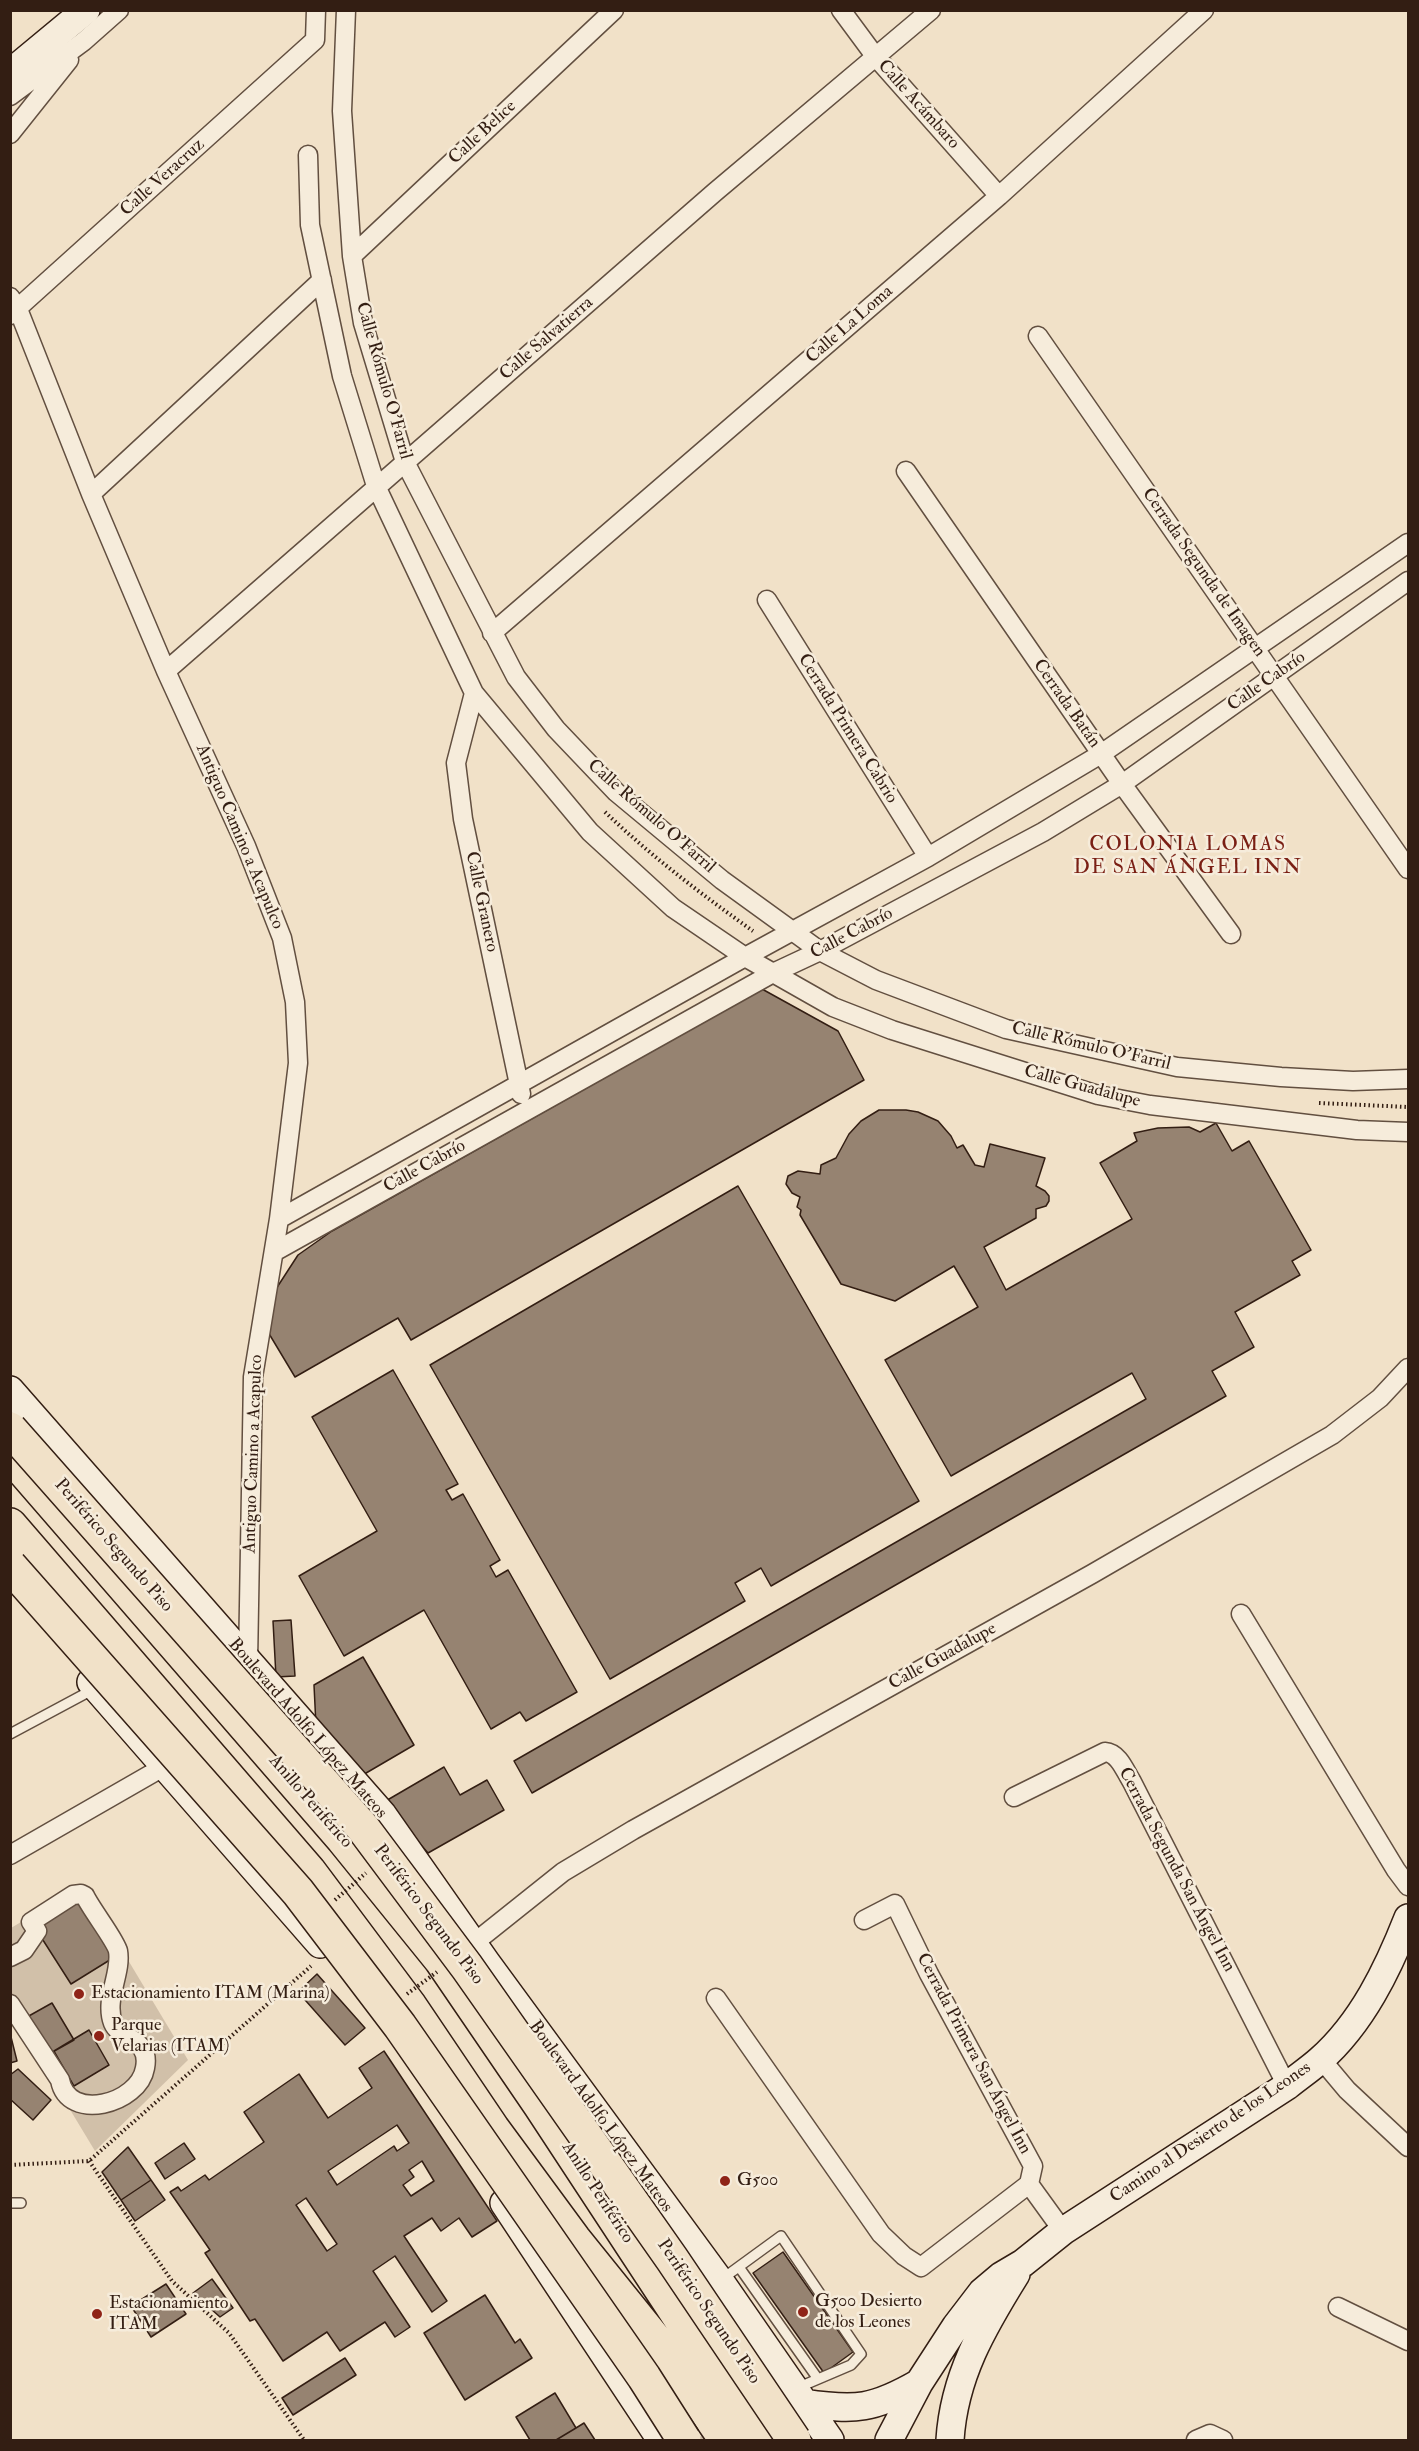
<!DOCTYPE html>
<meta charset="utf-8">
<style>
body{margin:0}
#map{position:relative;width:1419px;height:2451px;overflow:hidden;background:#f1e1c8;font-family:"IM FELL Double Pica",serif}
canvas{display:block}
.frame{position:absolute;inset:0;border:12px solid #331e13;pointer-events:none}
</style>
<div id="map">
<canvas width="1419" height="2451"></canvas>
<div class="frame"></div>
</div>
<script>
const ctx = document.querySelector('canvas').getContext('2d');
ctx.lineJoin = 'round';
function fillPath(path, color) { ctx.fillStyle = color; ctx.fill(path, 'evenodd'); }
function strokePath(path, color, width, dash) { ctx.strokeStyle = color; ctx.lineWidth = width; ctx.lineCap = dash ? 'butt' : 'round'; ctx.setLineDash(dash || []); ctx.stroke(path); }
function drawText(font, color, halo, rows, align = 'center') {
  ctx.font = font + ' "IM FELL Double Pica",serif'; ctx.lineWidth = 5; ctx.setLineDash([]); ctx.textBaseline = 'middle'; ctx.strokeStyle = halo; ctx.fillStyle = color; for (const [text, x, y, turn = 0] of rows) {
    ctx.save(); ctx.translate(x, y); ctx.rotate((+turn || 0) * Math.PI / 180); ctx.textAlign = isNaN(turn) ? turn : align; if (halo) ctx.strokeText(text, 0, 0); ctx.fillText(text, 0, 0); ctx.restore();
  }
}
const green = new Path2D(`
 M83,1885l105,175 -93,91 -84,-139v-84z`);
const building = new Path2D(`
 M762,989l76,42 26,49 -453,260 -13,-22 -103,59 -27,-45 6,-40 24,-37 34,-24z
 M879,1110h27l12,2 20,9 13,15 6,12 6,-3 12,20 9,2 6,-23 55,14 -9,28 9,5 4,5v5l-3,5 -10,3v9l-52,29 22,43 126,-71 -32,-56 37,-22 -3,-8 24,-5 31,-1 11,5 16,-9 16,28 17,-10 62,109 -19,11 8,14 -65,37 19,35 -42,24 14,25 -694,397 -18,-32 632,-362 -14,-26 -181,103 -66,-116 93,-53 -24,-41 -59,35 -54,-17 -41,-69 1,-5 -4,-3 3,-10 -8,-4 -6,-9 2,-8 10,-5 22,3 1,-9 15,-7 13,-24 12,-13z
 M738,1186l181,315 -148,85 -10,-18 -26,15 10,18 -135,78 -180,-314z
 M393,1370l65,114 -12,6 6,10 11,-6 37,66 -10,6 6,11 12,-7 69,122 -51,29 -6,-9 -29,17 -67,-119 -80,46 -45,-80 78,-45 -65,-114z
 M291,1620l4,56 -19,1 -3,-56z
 M363,1657l51,88 -53,31 -45,-50 -2,-41z
 M444,1767l16,28 27,-15 17,30 -76,43 -44,-51z
 M77,1899l36,59 -42,26 -37,-58z
 M317,1974l48,54 -20,17 -47,-53z
 M52,2003l22,37 -25,14 -22,-37z
 M89,2030l20,35 -35,21 -20,-35z
 M10,2033l7,28 -7,2z
 M384,2051l113,170 -25,16 -13,-19 -18,13 -9,-13 -28,18 43,65 -15,11 -37,-56 -22,15 37,56 -15,10 -10,-15 -45,29 -13,-19 -44,29 -28,-42 -5,2 -45,-68 5,-3 -40,-58 8,-5 3,4 24,-16 4,5 55,-38 -20,-30 55,-38 29,44 44,-30 -13,-20zM397,2125l12,18 -12,8 -3,-5 -57,39 -9,-14zM422,2161l12,20 -23,15 -8,-11 11,-8 -5,-7zM306,2198l31,46 -10,7 -31,-46z
 M18,2069l33,31 -18,20 -23,-21v-24z
 M184,2143l11,16 -30,20 -10,-16z
 M128,2147l23,33 -30,20 -19,-28z
 M151,2180l14,20 -30,21 -14,-21z
 M783,2252l70,100 -29,21 -71,-100z
 M212,2279l21,29 -13,9 -27,-24z
 M166,2284l20,30 -35,23 -20,-31z
 M485,2295l30,48 5,-4 12,19 -67,42 -41,-67z
 M345,2358l11,17 -63,40 -11,-17z
 M555,2393l21,35 -20,12h-26l-14,-23z
 M584,2423l11,17h-39l20,-12z`);
const highwayTunnel = new Path2D(`
 M673,2396l31,44`);
const path = new Path2D(`
 M605,812c46,44 96,82 148,119
 M1319,1103l89,4
 M89,2161l83,120 57,52 75,107
 M10,2165l79,-4 222,-195`);
const lane = new Path2D(`
 M10,1734l84,-45
 M10,2203h11
 M739,2267l79,112
 M722,2279l59,-43 80,118 -10,11 -54,23`);
const street = new Path2D(`
 M346,10l-4,101 10,145 11,67 42,139 111,215 40,52 60,63 106,88 98,71 56,29 130,49 171,38 104,10 72,4 55,-2
 M841,10l34,46 124,140
 M10,96l74,-55 35,-31
 M10,134l59,-74
 M308,155l2,70 32,151 34,110 98,207 116,139 83,76 72,49 88,50 59,23 206,65 52,10 207,25 51,2
 M352,256l262,-246
 M10,297l8,12 73,185 75,177 80,175 36,92 13,64 3,61 -19,156 -26,158 -5,285
 M10,315l305,-275 1,-30
 M1038,336l370,533
 M906,471l216,313 109,150
 M91,494l231,-214
 M767,600l161,257
 M492,633l507,-437 205,-186
 M166,671l549,-479 216,-182
 M474,693l-18,70 7,56 58,275
 M279,1219l466,-262 183,-100 173,-103 307,-211
 M274,1252l499,-279 47,-22 223,-119 79,-48 286,-203
 M1241,1614l155,256 12,16
 M1014,1797l91,-45c14,1 20,19 27,30l155,304
 M10,1855l155,-89
 M864,1920l31,-16 34,70 104,192 -4,18 34,47
 M474,1943l89,-71 70,-42 459,-256 240,-139 48,-37 28,-30
 M10,1957l14,-7 13,-19 -6,-9 42,-27 8,-1 4,2c6,13 31,45 33,55 4,22 -14,48 -5,72 7,17 38,15 32,45 -6,36 -77,55 -85,12l-50,-76
 M716,1998l165,236 23,22 17,11 108,-83
 M1321,2059l26,31 61,57
 M1338,2307l70,34
 M1196,2440l14,-6 13,6`);
const secondary = new Path2D(`
 M10,73l76,-63
 M10,1390l373,425 103,147 234,319 110,159
 M91,1682l229,262
 M504,2203l157,237
 M804,2403c52,8 70,6 115,-20
 M889,2440l30,-57 37,-57 26,-34 19,-16 22,-13 40,-32 224,-145c11,-9 23,-17 33,-26 42,-37 68,-91 88,-142
 M950,2440c4,-64 33,-113 66,-166`);
const highway = new Path2D(`
 M10,1455l333,384 98,121 99,145 220,335
 M10,1525l299,346 101,135 83,123 81,110 95,118 57,83`);
const pathBridge = new Path2D(`
 M335,1900l31,-27
 M407,1994l30,-22`);
const highwayBridge = new Path2D(`
 M10,1429l353,399 104,139 205,292 122,181
 M10,1566l288,326 102,134 244,351 40,63`);
const markers = [
 [79,1994,6,"#8f2418"],
 [99,2036,6,"#8f2418"],
 [725,2181,6,"#8f2418"],
 [803,2312,6,"#8f2418"],
 [97,2314,6,"#8f2418"]
];
const streetNames = [
 ["Calle Acámbaro",918,105,48],
 ["Calle Belice",483,133,-43],
 ["Calle Veracruz",163,178,-42],
 ["Calle La Loma",850,325,-41],
 ["Calle Salvatierra",547,339,-41],
 ["Calle Rómulo O'Farril",383,381,74],
 ["Cerrada Segunda de Imagen",1203,573,55],
 ["Calle Cabrío",1267,682,-35],
 ["Cerrada Batán",1066,704,55],
 ["Cerrada Primera Cabrio",847,729,58],
 ["Calle Rómulo O'Farril",651,817,41],
 ["Antiguo Camino a Acapulco",239,837,67],
 ["Calle Granero",481,902,78],
 ["Calle Cabrío",852,934,-28],
 ["Calle Rómulo O'Farril",1091,1047,13],
 ["Calle Guadalupe",1082,1087,15],
 ["Calle Cabrío",425,1167,-29],
 ["Antiguo Camino a Acapulco",254,1454,-88],
 ["Periférico Segundo Piso",113,1546,49],
 ["Calle Guadalupe",943,1657,-29],
 ["Boulevard Adolfo López Mateos",307,1729,49],
 ["Anillo Periférico",310,1802,49],
 ["Cerrada Segunda San Ángel Inn",1176,1870,62],
 ["Periférico Segundo Piso",428,1915,53],
 ["Cerrada Primera San Ángel Inn",973,2054,62],
 ["Boulevard Adolfo López Mateos",600,2117,54],
 ["Camino al Desierto de los Leones",1211,2133,-34],
 ["Anillo Periférico",597,2193,57],
 ["Periférico Segundo Piso",708,2312,56]
];
const poiNames = [
 ["Estacionamiento ITAM (Marina)",91,1994],
 ["Parque",111,2026],
 ["Velarias (ITAM)",111,2047],
 ["G500",737,2181],
 ["G500 Desierto",815,2302],
 ["de los Leones",815,2323],
 ["Estacionamiento",109,2304],
 ["ITAM",109,2325]
];
const neighbourhoodNames = [
 ["COLONIA LOMAS",1188,846],
 ["DE SAN ÁNGEL INN",1188,869]
];
fillPath(green, '#d1c0a9');
fillPath(building, '#968371');
strokePath(building, '#331e13', 1.5);
strokePath(highwayTunnel, '#cbbaa4', 33, [33, 16]);
strokePath(lane, '#624f40', 12);
strokePath(street, '#624f40', 21);
strokePath(secondary, '#331e13', 30);
strokePath(highway, '#331e13', 36);
strokePath(path, '#331e13', 4, [1.5, 3]);
strokePath(lane, '#f6ecdb', 9);
strokePath(street, '#f6ecdb', 18);
strokePath(secondary, '#f6ecdb', 27);
strokePath(highway, '#f1e1c8', 33);
strokePath(highwayBridge, '#331e13', 36, []);
strokePath(pathBridge, '#331e13', 4, [1.5, 3]);
strokePath(highwayBridge, '#f1e1c8', 33);
for (const [x, y, r, color] of markers) { const dot = new Path2D(); dot.arc(x, y, r, 0, 2 * Math.PI); ctx.fillStyle = color; ctx.fill(dot); strokePath(dot, '#f6ecdb', 2); }
drawText('18px', '#331e13', '#f6ecdb', streetNames);
drawText('18px', '#331e13', '#f6ecdb', poiNames, 'left');
ctx.letterSpacing = '1.5px';
drawText('20px', '#7a1f14', '#f6ecdb', neighbourhoodNames);
ctx.letterSpacing = '0px';
</script>
